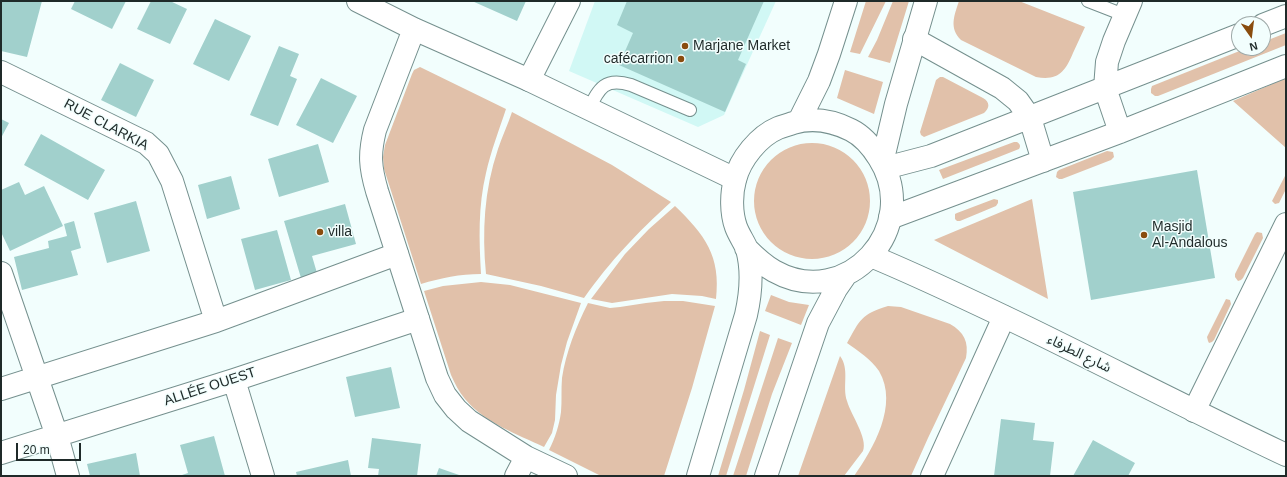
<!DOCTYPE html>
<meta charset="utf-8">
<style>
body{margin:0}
#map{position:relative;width:1287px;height:477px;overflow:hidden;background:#f2fefd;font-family:Helvetica,sans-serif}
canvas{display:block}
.frame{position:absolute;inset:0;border:2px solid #1f2a29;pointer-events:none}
.north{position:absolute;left:1231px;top:16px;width:40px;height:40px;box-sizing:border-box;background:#f2fefd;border:1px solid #9ea9a8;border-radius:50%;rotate:166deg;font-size:11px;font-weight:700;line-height:16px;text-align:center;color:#1f2a29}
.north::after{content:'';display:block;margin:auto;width:14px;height:18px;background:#8a4c0e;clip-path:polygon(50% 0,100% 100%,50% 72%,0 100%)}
.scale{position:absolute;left:16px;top:443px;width:65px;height:18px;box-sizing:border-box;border:2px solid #1f2a29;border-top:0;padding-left:5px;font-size:12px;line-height:14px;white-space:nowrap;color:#1f2a29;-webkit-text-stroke:3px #f2fefd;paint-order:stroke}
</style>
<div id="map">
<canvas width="1287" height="477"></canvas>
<div class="frame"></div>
<div class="north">N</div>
<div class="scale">20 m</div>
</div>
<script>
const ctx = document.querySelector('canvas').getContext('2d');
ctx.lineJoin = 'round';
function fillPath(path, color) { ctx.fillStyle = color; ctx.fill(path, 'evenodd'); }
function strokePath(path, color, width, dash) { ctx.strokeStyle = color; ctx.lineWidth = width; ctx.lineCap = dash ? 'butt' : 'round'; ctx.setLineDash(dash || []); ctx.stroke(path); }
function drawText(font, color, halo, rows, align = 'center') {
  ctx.font = font + ' Helvetica,"Noto Sans Arabic",sans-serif'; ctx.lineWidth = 3; ctx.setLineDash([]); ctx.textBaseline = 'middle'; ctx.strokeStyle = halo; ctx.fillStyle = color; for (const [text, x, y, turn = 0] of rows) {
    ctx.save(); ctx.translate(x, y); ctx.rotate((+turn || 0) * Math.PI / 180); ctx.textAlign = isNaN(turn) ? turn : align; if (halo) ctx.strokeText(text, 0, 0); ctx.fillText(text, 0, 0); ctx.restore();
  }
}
const built = new Path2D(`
 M595,1h181l-52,114 -26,12 -129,-56z`);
const green = new Path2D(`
 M866,1h20l-26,53 -10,-2z
 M893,1h16l-19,62 -22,-6 9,-17z
 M959,1h60l66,26c-4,9 -8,17 -12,26 -8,19 -15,28 -37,24l-75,-37c-12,-12 -7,-24 -2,-39z
 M1286,33v12l-128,51h-3l-4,-3v-4l1,-3 95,-38h16v-6z
 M420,67l86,42c-7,21 -15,42 -20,64 -8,33 -7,67 -5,101 -21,0 -40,4 -60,10l-37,-115 -1,-12 2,-12 27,-71 2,-4z
 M845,70l38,12 -9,32 -37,-16z
 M940,77h3l40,21c7,4 7,10 1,15l-60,24 -3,-2 -1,-3 16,-52z
 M1286,78v70l-53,-47z
 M512,112l100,53 59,37c-34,31 -60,58 -87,96l-43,-12 -55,-12c-4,-42 -2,-84 12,-125 4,-12 10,-25 14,-37z
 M1014,142h3c3,2 4,4 2,7l-76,30 -4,-9z
 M754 201a58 58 0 1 1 116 0a58 58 0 1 1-116 0Z
 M1107,151l6,1 1,5 -3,3 -49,19h-3l-3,-2 1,-5 2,-2z
 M1286,174v15l-7,14 -4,1 -3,-3z
 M994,199l4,1v3l-2,3 -36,15h-3l-2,-2v-5l2,-1z
 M1032,199l16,100 -114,-59z
 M675,206c30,29 46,50 41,93l-14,-3 -30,-2 -60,9 -21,-4 34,-45 24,-25z
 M1257,232l5,1 1,5 -20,40 -2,2 -3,1 -3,-4v-3l20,-40z
 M481,282l29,3 71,18 -14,39 -6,23 -5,30 -1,25 -3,13 -8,14c-27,-13 -59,-24 -79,-48 -6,-7 -10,-15 -14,-24l-27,-84 19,-5z
 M771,295l18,7 20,3 -8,20 -36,-14z
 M1226,299l4,1 1,4 -17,36 -2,2 -3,1 -1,-2 -1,-4z
 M664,301h19l32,5 -23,82 -28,88h-63l-52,-26c6,-12 10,-24 12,-38 1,-11 0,-22 1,-34 4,-26 14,-51 26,-75l22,5 10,-1 26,-4z
 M888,306l13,1 49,17c14,8 19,18 16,34l-38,80 -17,38h-57c19,-27 45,-71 25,-105 -8,-12 -21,-20 -32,-28 13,-23 14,-29 41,-37z
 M760,331l10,4 -44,141h-8l26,-86z
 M778,338l14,5 -20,51 -26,82h-13z
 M840,356c10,13 2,30 7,45 4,14 21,37 16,50l-19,25h-46z`);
const building = new Path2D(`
 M1,1h41l-15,56 -26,-6z
 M75,1h51l-14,28 -41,-20z
 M151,1h19l17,8 -17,35 -33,-15z
 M472,1h54l-9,20z
 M627,1h137l-26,59 8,4 -21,48 -106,-47 14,-32 -16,-8z
 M215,19l36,17 -22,45 -36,-17z
 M279,46l20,8 -9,22 7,3 -19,47 -28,-11z
 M120,63l34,17 -18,37 -35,-17z
 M321,78l36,18 -24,47 -37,-18z
 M1,119l8,4 -8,15z
 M41,134l64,36 -17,30 -64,-35z
 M318,144l11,38 -50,15 -11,-38z
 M1197,170l18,108 -124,22 -18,-108z
 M231,176l9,33 -33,10 -9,-34z
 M19,182l6,13 19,-9 19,40 -53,25 -9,-19v-42z
 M136,201l14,50 -43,12 -13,-50z
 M345,204l11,40 -44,12 5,17 -16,5 -17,-57z
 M74,221l7,27 -10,3 7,24 -56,15 -8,-33 35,-9 -1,-7 19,-5 -3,-12z
 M277,230l14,50 -36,10 -14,-51z
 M391,367l9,41 -45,9 -9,-40z
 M1001,419l34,4 -2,17 21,2 -4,34h-56z
 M214,436l11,40h-46l9,-3 -8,-28z
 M372,438l49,6 -4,32h-39l1,-7 -11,-1z
 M1093,440l42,23 -7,13h-55z
 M136,453l4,23h-50l-3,-12z
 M348,460l3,16h-54l-1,-4z
 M439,468l23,8h-26z`);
const service = new Path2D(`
 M1088,1l36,14
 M589,109c10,-21 16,-32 42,-24l59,25`);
const minor = new Path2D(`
 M1263,25l23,-9
 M914,39l88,49 16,13 12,17 13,43
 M1,72l145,71 12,11 14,27 44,140
 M529,80l40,-79
 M1120,132l-15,-44 2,-26 7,-21 17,-40
 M885,168l46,-12 308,-121
 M890,218l230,-86 166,-66
 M1,273l56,163 11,40
 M234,380l29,96
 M1,389l215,-68 181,-67
 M1194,411l92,-187
 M1,453l233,-73 184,-61
 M932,476l72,-159`);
const tertiary = new Path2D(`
 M358,1l56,28 115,51 206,99
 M414,29l-39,101c-6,24 -5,37 2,61l60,187 8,17 11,14 13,12 57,36 40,19
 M871,256c53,22 105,47 157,72 86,42 171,86 258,127
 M516,476l10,-19`);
const primary = new Path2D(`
 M799,121l20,-40 10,-27 17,-53
 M882,163l14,-59 30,-103
 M698,476l48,-161c5,-22 7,-44 1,-66 -3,-7 -8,-14 -11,-22 -5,-14 -5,-33 -1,-47 5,-21 24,-44 43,-52 5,-2 10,-3 15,-5 20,-6 40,-2 58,7 12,6 21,17 28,28 44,69 -32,154 -105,113 -11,-6 -19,-14 -28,-23
 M766,476l52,-153 18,-34 9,-13`);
const markers = [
 [685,46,4,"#8a4c0e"],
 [681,59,4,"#8a4c0e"],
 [320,232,4,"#8a4c0e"],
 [1144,235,4,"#8a4c0e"]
];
const poiNames = [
 ["Marjane Market",693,46],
 ["cafécarrion",673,59,"right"],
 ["Masjid",1152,227],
 ["Al-Andalous",1152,243],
 ["villa",328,232]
];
const streetNames = [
 ["RUE CLARKIA",106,125,28],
 ["شارع الطرفاء",1079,354,26],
 ["ALLÉE OUEST",210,387,-18]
];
fillPath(built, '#d1f8f5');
fillPath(green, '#e1c1aa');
fillPath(building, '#a1d0cc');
strokePath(service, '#75908e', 14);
strokePath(minor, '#75908e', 24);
strokePath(tertiary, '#75908e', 24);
strokePath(primary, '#75908e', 24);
strokePath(service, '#fff', 12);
strokePath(minor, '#fff', 22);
strokePath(tertiary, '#fff', 22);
strokePath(primary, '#fff', 22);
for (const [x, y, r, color] of markers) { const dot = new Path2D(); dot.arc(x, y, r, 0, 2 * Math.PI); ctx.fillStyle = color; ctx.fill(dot); strokePath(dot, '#f2fefd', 1.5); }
drawText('14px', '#1f2a29', '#f2fefd', poiNames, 'left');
drawText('14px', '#1f2a29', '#f2fefd', streetNames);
</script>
